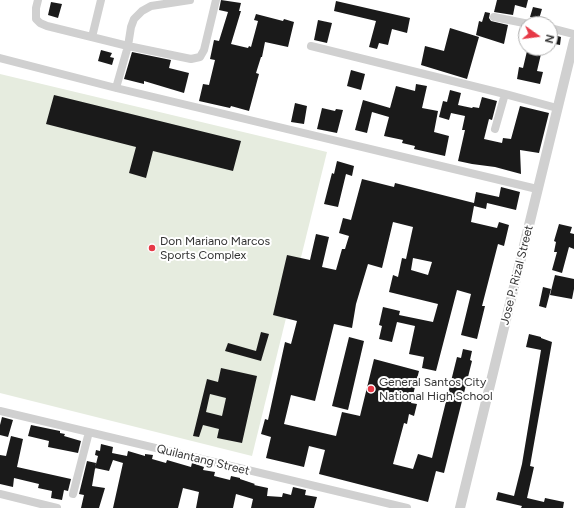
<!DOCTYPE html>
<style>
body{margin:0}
#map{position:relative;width:574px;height:508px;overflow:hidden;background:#fff;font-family:Figtree,sans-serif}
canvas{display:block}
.north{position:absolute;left:518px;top:16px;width:40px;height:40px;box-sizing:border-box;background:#fff;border:1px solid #adadad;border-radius:50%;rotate:104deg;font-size:11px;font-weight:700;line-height:16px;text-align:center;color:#333}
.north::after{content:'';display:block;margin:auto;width:14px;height:18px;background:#e63946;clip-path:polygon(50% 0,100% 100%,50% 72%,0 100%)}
</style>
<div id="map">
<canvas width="574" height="508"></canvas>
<div class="north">N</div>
</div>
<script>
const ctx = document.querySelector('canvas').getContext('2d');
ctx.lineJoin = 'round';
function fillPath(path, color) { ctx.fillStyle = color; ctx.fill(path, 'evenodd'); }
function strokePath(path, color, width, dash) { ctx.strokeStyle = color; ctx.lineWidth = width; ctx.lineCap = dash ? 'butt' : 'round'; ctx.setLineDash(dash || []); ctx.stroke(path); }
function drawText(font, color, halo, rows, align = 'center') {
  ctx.font = font + ' Figtree,sans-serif'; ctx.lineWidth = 4; ctx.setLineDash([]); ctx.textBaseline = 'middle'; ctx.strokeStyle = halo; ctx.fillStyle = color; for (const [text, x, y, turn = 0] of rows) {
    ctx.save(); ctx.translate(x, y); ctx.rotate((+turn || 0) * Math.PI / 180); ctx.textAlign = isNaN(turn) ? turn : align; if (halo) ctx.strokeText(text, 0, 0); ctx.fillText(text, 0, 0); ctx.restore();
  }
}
const green = new Path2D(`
 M0,74l327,78 -75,304 -252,-63z`);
const building = new Path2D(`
 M221,0l20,3 -2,8h2l-10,33 17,4 1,-2 2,1 7,-26 -4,-1 2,-6 27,7 1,-2 10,3 -6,25 -23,-5 -3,15h-1l-5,16 3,1 -10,37 -18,-5 -1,2 -31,-7 4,-17 6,1 6,-25 -5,-1 4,-19 5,1 9,-29 -9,-2z
 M497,0h31l-2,8 -11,-3 -2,10 -19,-3z
 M336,1l74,17 -3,15 -15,-4 -4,16 -9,-2 -2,6 -8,-2 7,-26 -42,-10z
 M51,2l11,2 -4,14 -10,-3z
 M533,7l9,2 -3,10 -9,-2z
 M485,12l5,1 -1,5 2,3 17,4 -4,19 -28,-9 3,-14 3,1z
 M318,20l14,3 -5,20 -13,-3z
 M450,28l29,9 -12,42 -46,-14 4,-19 19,5z
 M551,34l10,3 -1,8 -10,-2z
 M101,50l11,3 -2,4 4,1 -2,7 -14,-4z
 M527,51l14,3 -4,17 6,1 -3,12 -23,-5 2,-12 4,1z
 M132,52l39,8 -2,8 20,5 -5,20 -40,-12v3l-20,-5z
 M351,70l14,4 -4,16 -14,-4z
 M416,84l11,2 -5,22 16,3 -4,21 15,4 -4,20 -31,-7 1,-3 -13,-3 1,-3 -19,-4 5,-19 -17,-5 -5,21 -12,-3 8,-30 27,8 6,-22 19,5z
 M450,90l11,3 -3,12 14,3 1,-1 6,1 3,-11 15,4 -5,19 -3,-1 -5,20 18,4 1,-5 8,1 9,-33 29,7 -10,40 -19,-3 1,24 -26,-7 -23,-3 -14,-3 7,-31h-3l3,-14 -14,-3 -2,7 -10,-3 4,-16 4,1z
 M54,95l187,46 -8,30 -80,-20 -7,27 -17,-5 7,-26 -90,-23z
 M295,103l12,3 -3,18 -13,-2z
 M322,108l13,3 1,-2 7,1 -6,23 -20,-4z
 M337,161l17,5 -2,10 -6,-2 -8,33 -14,-3 8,-31 2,1z
 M362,179l32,8 1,-4 79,20 2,-11 23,5 2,-10 19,5 -4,18 -29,-7 -1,6 -12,-3 -3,16 26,6 2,-6 10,3 -5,21 -6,-2 -16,62h3l-8,33 -16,-4 10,-41 -14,-4 -21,81 -14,-3 2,-11 -15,-3 6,-28 -18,-4 -5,20 -13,-3 3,-13 -3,-1 4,-18 17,4 -1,4 34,7 5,-18 -49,-12 4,-17 5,2 4,-19 4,1 7,-32 -20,-5 -11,46 -14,-4 -12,40 -4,24 -18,-4 -19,77 -24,-6 -7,29 52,12 6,-24 18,4 14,-57 45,12 -8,32 6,1 -3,12 -5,-2 -2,10 -3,-1 -11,41 20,5 5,-15 14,4 25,-101 4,1 2,-9 9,2 -2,9 2,1 -28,112 -8,-2 -8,31 -109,-28 6,-24 -16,-4 -5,21 -38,-9 5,-21 -10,-3 4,-15 3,1 17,-78 6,2 6,-23 -24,-6 14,-60 23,5 6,-26 13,3 -7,30 14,3 6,-21h3l4,-13 -10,-3 4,-15 8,2zM413,258l19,4 -4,13 -17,-5z
 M559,224l13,3 -2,6 4,1v15l-5,-2 -7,26 -10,-3 5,-18h-3l2,-10 -2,-1z
 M555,275l19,4v10l-2,10 -22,-4z
 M543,287l8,2 -5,19 -7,-2z
 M261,332l8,2 -8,27 -36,-10 3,-8 28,8z
 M529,334l12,3v1l11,4 -22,124 4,1 -7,31 17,4 1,-4 19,4 -1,6h-42l1,-2 -26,-6 2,-8 16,4 8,-32 19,-114 -15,-3z
 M349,337l15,4 -16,69 -16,-4z
 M221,368l36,8 -15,67 -25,-5 2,-9 -16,-4 -4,12 -6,-1 14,-57 11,3zM210,394l16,4 -4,18 -16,-4z
 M2,417l11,3 -5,17 -8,-2v-10z
 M31,425l29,6v2l5,1 -1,2 17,5 -3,12 -30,-6 1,-6 -21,-5z
 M11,436l12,3 -6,28 54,12 -3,12 -4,-1 -2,10 -11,-2 1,-7 -14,-3 1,-4 -25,-6 -1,9 -13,-3v-29l6,1z
 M101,444l12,3 -1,6 15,3 1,-5 17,5v-2l8,1 -1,4 14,4 1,-3 24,7 1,-4 12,4 -1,3 12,2 -1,4 16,4 1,-4 9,2v1l15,5 -1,1 14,3 -1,8 15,1 1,-4 8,2 2,-8 13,3 -1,5 12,2 -3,11h-63l2,-9 -17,-5 -3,14h-37l3,-16 -16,-4 -5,20h-65l10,-45 -10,-3 -4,11 -14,-3 3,-12 -3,-1 1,-5 4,1z
 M87,461l9,2 -4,23 13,2 -6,20h-18l3,-13 -5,-1z`);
const minor = new Path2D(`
 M38,0l-2,8v11l4,4 7,3 81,20 63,13 9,-2 4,-7 12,-50
 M494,17l35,7
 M550,28l24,6
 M92,37l9,-37
 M311,46l194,48 52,14
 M0,58l116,30 421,101
 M116,88l12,-42 3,-19 3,-8 8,-8 9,-5 39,-6
 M495,129l10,-35
 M0,411l407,97
 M0,494l57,14
 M73,494l16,-62`);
const tertiary = new Path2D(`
 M460,508l114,-467`);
const markers = [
 [152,248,4,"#e63946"],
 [371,389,4,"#e63946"]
];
const poiNames = [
 ["Don Mariano Marcos",160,241],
 ["Sports Complex",160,255],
 ["General Santos City",379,382],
 ["National High School",379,396]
];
const streetNames = [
 ["Jose P. Rizal Street",517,275,-76],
 ["Quilantang Street",203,460,14]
];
fillPath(green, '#e6ecdf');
fillPath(building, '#1a1a1a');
strokePath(minor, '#d0d0d0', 8);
strokePath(tertiary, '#d0d0d0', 10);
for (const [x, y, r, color] of markers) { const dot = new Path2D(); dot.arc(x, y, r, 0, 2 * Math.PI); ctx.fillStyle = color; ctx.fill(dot); strokePath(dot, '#fff', 1.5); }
drawText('12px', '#333', '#fff', poiNames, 'left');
drawText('12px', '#333', '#fff', streetNames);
</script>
